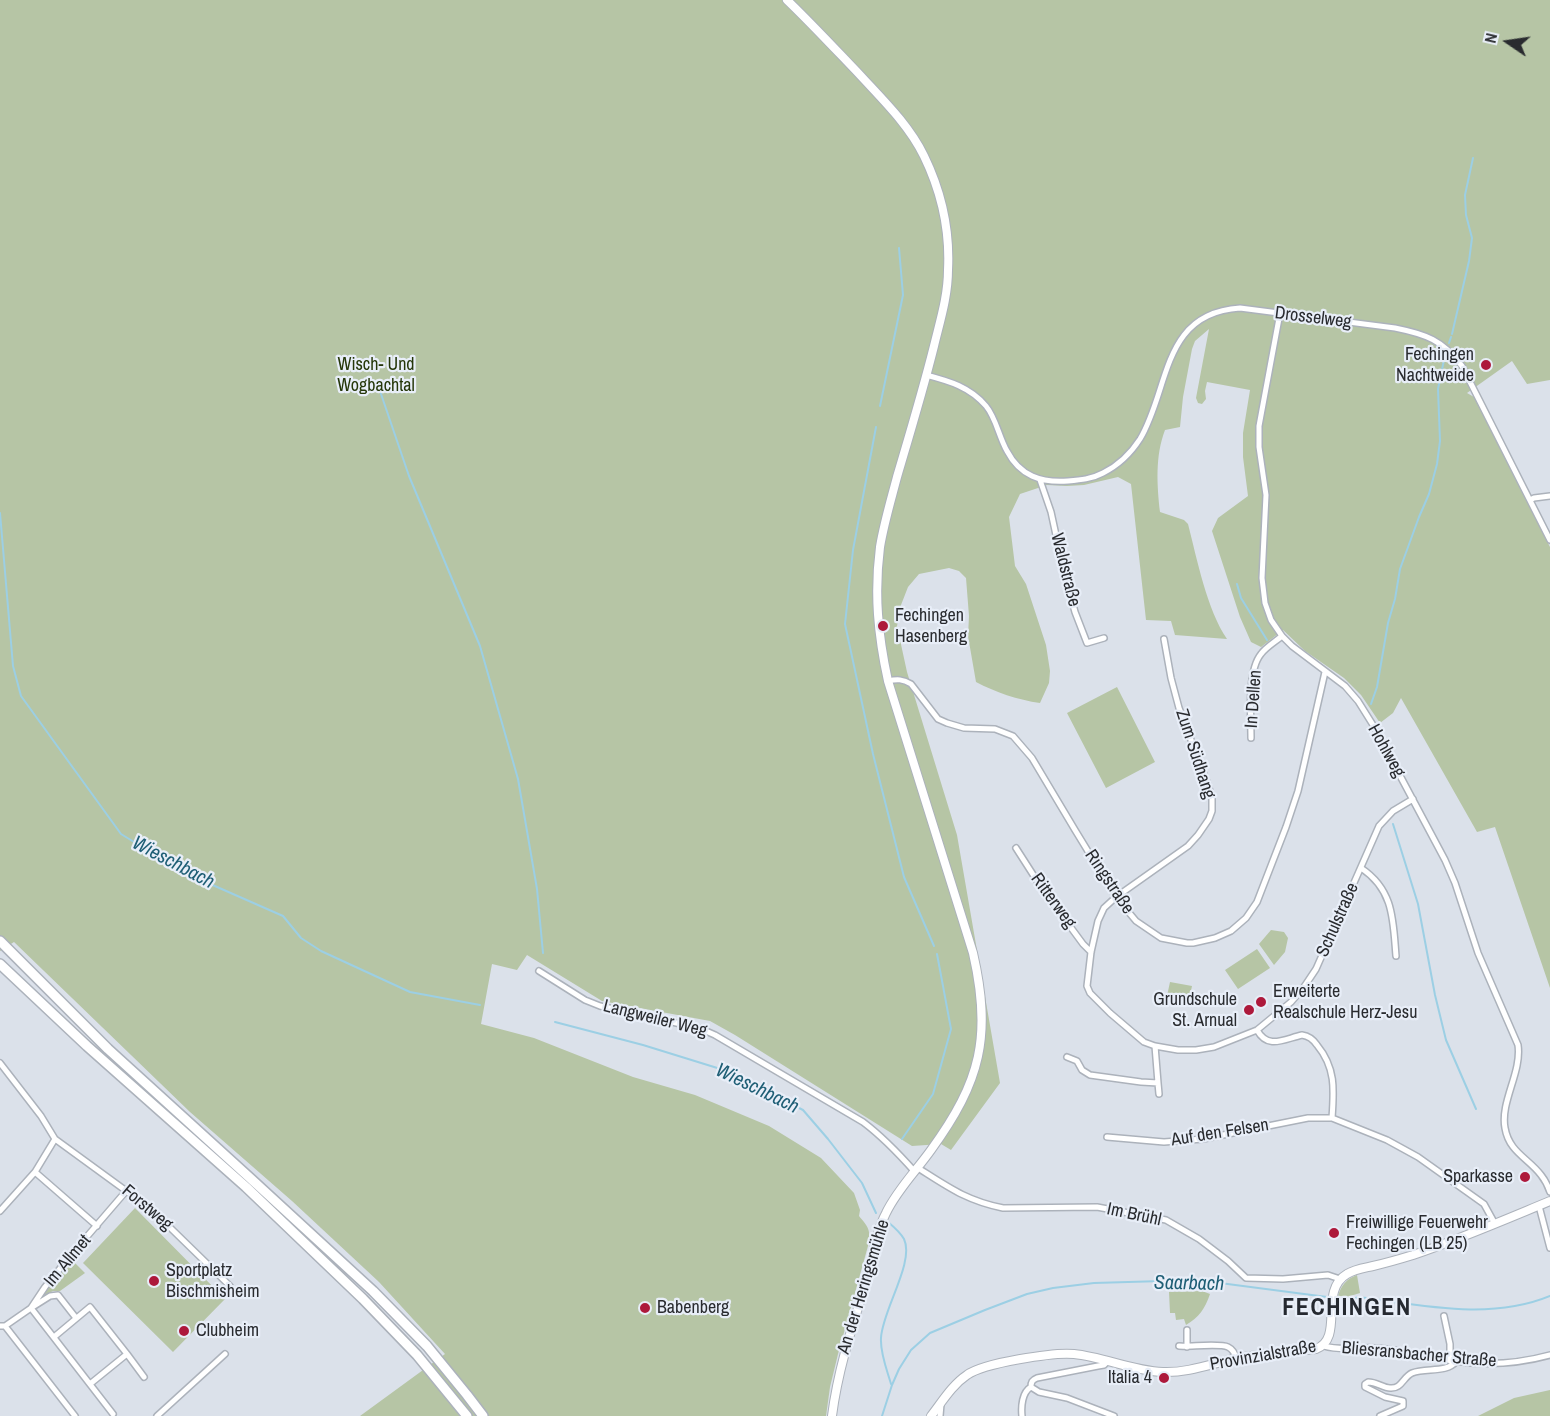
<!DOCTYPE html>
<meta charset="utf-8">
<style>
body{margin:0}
#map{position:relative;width:1550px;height:1416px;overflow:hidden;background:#dbe1ea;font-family:"Archivo Narrow",sans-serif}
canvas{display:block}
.north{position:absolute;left:1478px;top:12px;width:60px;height:60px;-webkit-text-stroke:4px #e8eef8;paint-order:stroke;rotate:283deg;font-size:16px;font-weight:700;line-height:24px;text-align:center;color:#292b2f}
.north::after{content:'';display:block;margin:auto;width:21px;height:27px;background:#292b2f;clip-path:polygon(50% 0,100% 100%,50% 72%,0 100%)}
</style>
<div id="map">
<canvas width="1550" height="1416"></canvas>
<div class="north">N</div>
</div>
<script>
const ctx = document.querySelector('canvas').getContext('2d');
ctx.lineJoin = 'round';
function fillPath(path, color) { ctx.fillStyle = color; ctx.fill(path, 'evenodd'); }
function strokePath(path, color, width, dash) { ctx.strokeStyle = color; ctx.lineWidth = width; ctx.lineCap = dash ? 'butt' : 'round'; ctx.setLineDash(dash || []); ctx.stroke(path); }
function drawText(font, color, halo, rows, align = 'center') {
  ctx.font = font + ' "Archivo Narrow",sans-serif'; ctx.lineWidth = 4.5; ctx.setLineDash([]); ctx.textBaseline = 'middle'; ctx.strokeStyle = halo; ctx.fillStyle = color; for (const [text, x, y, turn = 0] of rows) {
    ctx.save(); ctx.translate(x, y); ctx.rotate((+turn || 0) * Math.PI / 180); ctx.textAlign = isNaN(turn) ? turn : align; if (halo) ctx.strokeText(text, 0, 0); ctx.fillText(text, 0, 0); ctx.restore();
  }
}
const green = new Path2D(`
 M0,0h1550v380l-23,4 -15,-23 -45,32 7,4 76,150v441l-55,-161 -18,5 -76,-134 -8,15 -13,10 -19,-28 -17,-17 -39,-27 -22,-21 -22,17 -10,-5 -11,-25 -28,-86 6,-13 30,-22 -5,-39v-24l7,-43 -43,-8 -2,9 1,8 -4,5 -4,-1 -2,-5 13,-69 -14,12 -3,8 -9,48 -3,30 -15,3c-10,26 -8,55 -5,82l24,8 4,4c9,35 19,86 39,115l-52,-4 -4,-14 -25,-1 -15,-136 -13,-7 -34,8 -17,1 -20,-1 -27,9 -11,23 6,49 11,18 20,61 4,26 -1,12 -9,20c-22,-3 -45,-11 -64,-21l-8,-46 1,-20 -3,-38 -7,-7 -10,-3 -30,6 -11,13 -7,18 -4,21 10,46 50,163 43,248 -49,67 -10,-6 -29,2 -177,-111 -25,-14 -108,-20 -75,-46 -10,15 -25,-6 -11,60 53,14 99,39 62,18 74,31 52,32 33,35 6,17 -1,6c10,12 12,14 9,30l-30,108 -8,33 -4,29h-466l85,-62 -66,-72 -87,-81 -102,-89 -176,-170 -14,9z
 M1117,687l38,75 -49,26 -39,-75z
 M1271,930l13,2 4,6 -3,14 -11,13 -15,-21z
 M1257,949l13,19 -32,21 -13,-19z
 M1170,982l22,4 -3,14 -22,-4z
 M135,1208l90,91 -52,53 -90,-89z
 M72,1260l13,13 -25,18h-7l-8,4 -3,-1z
 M1357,1275l3,18 -13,4 -9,-1c3,-10 8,-17 19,-21z
 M1202,1291l8,3c-5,15 -11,23 -24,31l-2,-6 -8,1 -1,-7h-5l-1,-21z
 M1550,1390v26h-72l36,-18z`);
const stream = new Path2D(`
 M1452,334l17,-73 3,-23 -6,-23 -1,-20 8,-37
 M1449,343l2,-6
 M380,391l29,85 71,170 38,133 19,110 6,64
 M880,406l23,-111 -4,-47
 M876,427l-23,123 -8,74 28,130 31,123 30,69
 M0,513l13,153 8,30 100,138 62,38 100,44 18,22 20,13 89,41 70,13
 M1237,584l4,14 26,42
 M1371,704l6,-17 11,-64 7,-24 5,-30 19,-52 10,-23 8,-30 3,-23 -2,-52 7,-34
 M1393,824l25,80 17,91 11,45 30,69
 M555,1022l88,23 84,26 76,39 25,29 34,44 14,30
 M902,1139l31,-45 18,-65 -14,-75
 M888,1222c6,5 12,10 16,17 11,23 -22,72 -23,99 -1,15 6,32 10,46
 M882,1416l10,-31 7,-16 12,-19 19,-17 55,-23 42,-16 26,-6 41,-5 103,-3 153,20 9,-3c62,8 131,24 191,-1`);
const street = new Path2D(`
 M1280,313l-21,113v21l7,48 -4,83 3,25 6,17 11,16 10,10 53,40 13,15 15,24 72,135 10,23 23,70 40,92c4,27 -18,57 -13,83 4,24 23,30 36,47 4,5 7,11 9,17
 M926,375c23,6 44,12 60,31 10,12 13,31 21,45 13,25 34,32 61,30 12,-1 24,-2 35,-8 14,-7 28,-20 37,-34 30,-50 21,-126 100,-131l155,20c30,6 48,12 67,38l88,174
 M1040,480l11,32 13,60 11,40 12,31 17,-5
 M1530,500l4,-2 16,-2
 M1164,639l7,39 8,30 29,77 4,13v13l-3,8 -11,16 -10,11 -72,51 -12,11 -6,13 -7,31 -4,34 3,7 20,20 34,29 11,4 23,4h18l18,-3 43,-17 34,-28 13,-15 12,-18 63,-143 14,-15 20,-12
 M888,681c9,-2 15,-2 23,3l27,35 9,4 17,5 31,1 18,7 19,22 43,72 41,67 20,24 25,17 26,5h6l22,-5 16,-7 15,-13 11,-16 29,-75 12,-36 27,-119
 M1251,738c0,-22 -4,-67 10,-84 5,-7 14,-12 21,-18
 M1016,848l25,39 42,57 8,8
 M1361,868c33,22 32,52 35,88
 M539,971l46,29 15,6 99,22 16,7 148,87c20,15 36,32 52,50
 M1257,1030c11,20 27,9 45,5 7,1 11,4 15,10 19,23 17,45 15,73
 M1067,1057l10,4 5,9 8,5 51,7 17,1 -3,-37
 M0,1063l41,53 14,23 96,70 79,77
 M1158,1083l1,11
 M1107,1137l57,5 39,-3 105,-21h24l55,22 31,17 66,47 11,20
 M918,1168c30,19 49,33 85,40l94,-1 69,13 33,19 29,22 18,17 37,1 45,-4 12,4
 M35,1172l62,54
 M1539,1206l11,42
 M0,1211l35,-39 20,-33
 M1444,1316l6,28v17
 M76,1318l-18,-23 -8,1 -19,12 82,106
 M0,1326h5l70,90
 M5,1326l26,-18 14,-21 26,-32 56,-65
 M54,1337l36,-30 37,47 -37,30
 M1179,1346c10,1 41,-3 49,1 4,2 7,7 8,11
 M1324,1346c16,5 34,1 51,2 24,1 49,8 73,12 34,6 69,4 102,-5
 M1187,1347v-17
 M127,1354l17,23
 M1108,1361l-4,4 -6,1 -61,12c-5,2 -6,4 -6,9l8,5 28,6 47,18
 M157,1416l68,-62
 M940,1416l1,-12
 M1022,1416c-1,-9 0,-24 9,-29
 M1380,1416l23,-10v-5l-18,-4 -20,-10v-3l3,-2c9,0 15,6 22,6 12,1 13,-11 22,-15 15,-6 33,1 45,-12`);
const secondary = new Path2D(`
 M787,0c25,24 49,50 73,75 23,25 49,50 64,81 17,35 26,75 24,114 0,26 -8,51 -14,76 -11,44 -24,87 -37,131 -6,23 -13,46 -17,70 -6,47 -2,88 8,134l85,272c19,83 8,128 -42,197 -15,21 -34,40 -45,63 -11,21 -13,44 -19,66 -14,45 -29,90 -35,137
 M931,1416c11,-14 21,-31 36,-41 16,-12 87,-23 107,-21 30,3 58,17 89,18 24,1 48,-8 71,-13 27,-6 55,-7 82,-10 29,-11 2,-58 31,-75 8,-5 17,-6 26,-8 13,-3 27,-7 40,-11 47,-16 91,-35 137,-54`);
const highway = new Path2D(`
 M0,941l108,108 142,129 123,113 54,55 40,49 16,21
 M0,964l87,82 159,141 117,112 54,56 50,61`);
const markers = [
 [1486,365,6,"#ad193b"],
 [883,626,6,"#ad193b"],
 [1261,1002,6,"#ad193b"],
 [1249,1010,6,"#ad193b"],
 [1525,1177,6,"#ad193b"],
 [1334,1233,6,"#ad193b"],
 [154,1281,6,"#ad193b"],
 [645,1308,6,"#ad193b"],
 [184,1331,6,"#ad193b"],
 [1164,1378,6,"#ad193b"]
];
const streetNames = [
 ["Drosselweg",1313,318,7],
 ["Waldstraße",1065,570,76],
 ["In Dellen",1254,699,-86],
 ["Hohlweg",1386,751,61],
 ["Zum Südhang",1195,754,72],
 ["Ringstraße",1109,882,56],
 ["Ritterweg",1053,901,54],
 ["Schulstraße",1338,920,-66],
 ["Langweiler Weg",655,1019,14],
 ["Auf den Felsen",1220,1133,-9],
 ["Forstweg",147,1208,40],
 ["Im Brühl",1134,1215,12],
 ["Im Allmet",68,1261,-50],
 ["An der Heringsmühle",864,1287,-73],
 ["Bliesransbacher Straße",1419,1355,5],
 ["Provinzialstraße",1263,1356,-10]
];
const poiNames = [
 ["Fechingen",1474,355,"right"],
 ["Nachtweide",1474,376,"right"],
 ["Fechingen",895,616],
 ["Hasenberg",895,637],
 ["Erweiterte",1273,992],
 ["Realschule Herz-Jesu",1273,1013],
 ["Grundschule",1237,1000,"right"],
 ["St. Arnual",1237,1021,"right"],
 ["Sparkasse",1513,1177,"right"],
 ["Freiwillige Feuerwehr",1346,1223],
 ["Fechingen (LB 25)",1346,1244],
 ["Sportplatz",166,1271],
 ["Bischmisheim",166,1292],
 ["Babenberg",657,1308],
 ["Clubheim",196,1331],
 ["Italia 4",1152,1378,"right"]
];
const parkNames = [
 ["Wisch- Und",376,365],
 ["Wogbachtal",376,386]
];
const waterNames = [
 ["Wieschbach",173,863,28],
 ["Wieschbach",757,1089,26],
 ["Saarbach",1189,1284,1]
];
const districtNames = [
 ["FECHINGEN",1347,1309]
];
fillPath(green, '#b6c5a5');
strokePath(stream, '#9ccfe4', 2);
strokePath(street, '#acb2bb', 8);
strokePath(secondary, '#acb2bb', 10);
strokePath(highway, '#acb2bb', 12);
strokePath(street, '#fff', 5);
strokePath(secondary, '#fff', 8);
strokePath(highway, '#fff', 9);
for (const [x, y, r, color] of markers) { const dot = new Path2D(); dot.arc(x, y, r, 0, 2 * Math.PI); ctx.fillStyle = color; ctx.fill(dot); strokePath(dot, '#e8eef8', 2); }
drawText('18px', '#292b2f', '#e8eef8', streetNames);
drawText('18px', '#292b2f', '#e8eef8', poiNames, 'left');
drawText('18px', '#253709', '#e8eef8', parkNames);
drawText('italic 20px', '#1e5e75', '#e8eef8', waterNames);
ctx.letterSpacing = '1.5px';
drawText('bold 24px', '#252930', '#e8eef8', districtNames);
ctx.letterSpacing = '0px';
</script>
